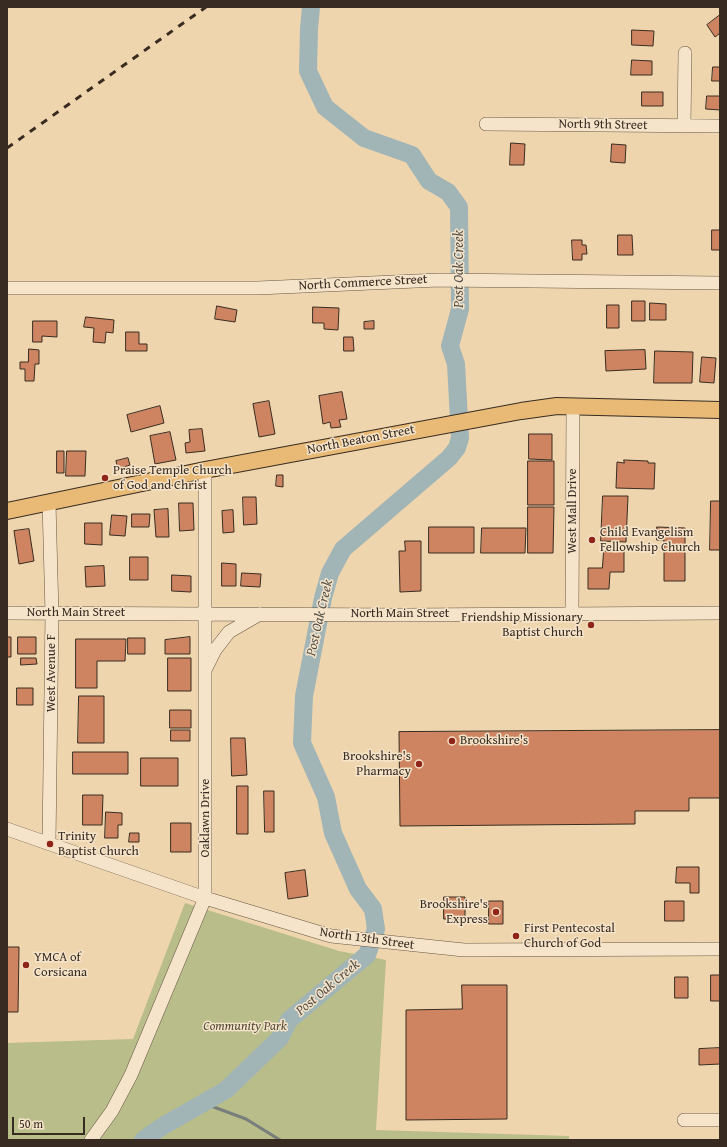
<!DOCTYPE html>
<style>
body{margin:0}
#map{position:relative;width:727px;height:1147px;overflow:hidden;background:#efd5ad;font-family:"Gentium Book Plus",serif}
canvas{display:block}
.frame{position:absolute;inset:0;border:8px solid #382c22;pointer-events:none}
.scale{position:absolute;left:12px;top:1117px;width:73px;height:18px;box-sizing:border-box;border:2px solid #382c22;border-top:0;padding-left:5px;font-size:12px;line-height:14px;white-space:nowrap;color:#382c22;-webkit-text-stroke:3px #f5e4ca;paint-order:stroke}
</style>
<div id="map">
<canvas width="727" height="1147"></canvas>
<div class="frame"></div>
<div class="scale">50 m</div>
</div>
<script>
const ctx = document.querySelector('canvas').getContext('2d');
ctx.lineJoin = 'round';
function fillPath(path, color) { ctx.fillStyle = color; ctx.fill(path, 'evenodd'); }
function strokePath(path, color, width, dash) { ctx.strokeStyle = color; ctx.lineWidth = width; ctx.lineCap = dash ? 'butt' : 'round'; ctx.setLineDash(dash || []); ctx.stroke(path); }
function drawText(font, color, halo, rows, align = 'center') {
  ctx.font = font + ' "Gentium Book Plus",serif'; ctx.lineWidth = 3; ctx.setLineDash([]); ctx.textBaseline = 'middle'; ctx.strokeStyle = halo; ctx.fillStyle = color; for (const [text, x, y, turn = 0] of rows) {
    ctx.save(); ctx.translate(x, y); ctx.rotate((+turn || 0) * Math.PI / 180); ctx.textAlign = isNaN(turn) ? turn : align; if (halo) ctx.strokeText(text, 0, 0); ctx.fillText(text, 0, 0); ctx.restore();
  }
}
const green = new Path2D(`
 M185,903l154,48 47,9 -10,170 193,6v4h-562v-97l126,-4z`);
const stream = new Path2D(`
 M203,1103l43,16 34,21`);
const river = new Path2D(`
 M143,1140l20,-14 63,-36 54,-52 9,-18 78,-65 9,-26 -3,-20 -15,-20 -25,-56 -7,-36 -24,-54 2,-47 19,-98 7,-25 13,-24 106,-91 8,-10 3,-10 -4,-74 -6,-18 10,-37 -1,-102 -11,-15 -19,-11 -17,-26 -48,-17 -39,-31 -17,-36 1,-42 2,-22`);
const building = new Path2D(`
 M720,15v18l-5,4 -8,-12z
 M632,30l22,1 -1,15 -21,-1z
 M632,60l20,1v14h-21z
 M713,67h7v14h-8z
 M642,92h21v14h-21z
 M707,96h13v14l-14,-1z
 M511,143l14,1 -1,21h-14z
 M612,144l14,1 -1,18 -14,-1z
 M712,230h8v20h-8z
 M618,235h14l1,20h-15z
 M572,240h10v5h4l1,9h-5v6h-9z
 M632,301h13v20h-13z
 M650,303l16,1v16h-16z
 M607,305h12v23h-12z
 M217,306l20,4 -2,12 -20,-3z
 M313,307l26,1 -1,22 -14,-1v-6h-11z
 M86,317l28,3 -1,13 -7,-1 -1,11 -12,-1 1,-14 -10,-1z
 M33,321h24v16l-15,-1v6h-9z
 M374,321v8h-10v-7z
 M126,332h13v12h8v7h-21z
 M344,337h9l1,14h-10z
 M29,349l10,1v14h-4l-1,17h-9v-12h-5v-7h8z
 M645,350l1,19 -40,2 -1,-20z
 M655,351l38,1 -1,31h-38z
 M702,357l14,1 -2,25 -14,-1z
 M342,392l5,27 -8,1 2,7 -10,1 -1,-6 -7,2 -4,-28z
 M269,401l6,33 -16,3 -6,-33z
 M160,406l4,17 -33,9 -4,-17z
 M202,429l3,22 -19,2 -1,-10 5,-1 -1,-12z
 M170,432l6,28 -21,4 -5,-28z
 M529,434h23v26l-23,-1z
 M57,451h7v22h-7z
 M67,451h19l-1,25h-19z
 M128,458l2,7 -12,4 -2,-8z
 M624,460l24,1v2h7l-1,26 -38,-1 1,-26 7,1z
 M528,461h26v44h-26z
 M277,475h6v12l-7,-1z
 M603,496h25l-2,46 -25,-1z
 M243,497h13l1,27 -13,1z
 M711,501h9v49h-10z
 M179,503h14l1,27 -14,1z
 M528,507h26l-1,46h-25z
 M168,509l1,28h-13l-2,-27z
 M233,510l1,22 -11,1 -1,-22z
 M132,514h18l-1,13h-17z
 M112,515l15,1 -2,20 -15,-1z
 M85,523h17v22l-17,-1z
 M429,527h45v26h-45z
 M657,527l28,1v53h-21v-41h-7z
 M482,528h44l-1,25h-44z
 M29,529l5,32 -15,3 -5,-33z
 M405,541h16v50l-21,1 -1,-41h6z
 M604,551h20v21h-14l-1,17h-21v-21h14z
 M130,557h18v23h-18z
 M222,563l14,1v22h-14z
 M104,566l1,20 -19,1 -1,-20z
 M242,573l19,1 -1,13 -19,-1z
 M172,575l19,1v16l-19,-1z
 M7,637h4v20h-4z
 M18,637h18v17h-18z
 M190,637v17h-25v-14z
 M128,638h17v16h-17z
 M76,639h50l-1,22h-28v27h-21z
 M21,658h15l1,6 -16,1z
 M168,658h23v33h-23z
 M17,688h16v17h-16z
 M79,696h25v47h-26z
 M170,710h21v18h-21z
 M171,730h19v11h-19z
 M720,730v68h-31v13h-54v13l-235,2 -1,-94z
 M231,738h14l2,37 -15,1z
 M73,752h55v22h-55z
 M141,758h37v28h-37z
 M237,786h11v48h-11z
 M264,791h10v41h-9z
 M83,795h20l-1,30h-19z
 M106,812l16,1v12h-4v13h-13z
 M171,823h20v29h-20z
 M130,833h9v9h-10z
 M677,867h22v26h-9v-10h-14z
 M305,870l3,26 -20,3 -3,-26z
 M444,897h21v22h-21z
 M489,901h14v23h-14z
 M665,901h19v20h-19z
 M7,947h12l-1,65h-11z
 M711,975h9v26h-9z
 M675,977h13v21h-13z
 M462,985h45v134l-101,1v-110l56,-1z
 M720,1048v16l-21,1v-16z`);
const minor = new Path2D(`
 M486,124l234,2
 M684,126l1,-73
 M7,288h251l181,-8 281,3
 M7,613l399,2 314,-2
 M572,615l1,-208
 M206,668l9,-18 14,-18 31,-18
 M7,829l198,69 126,38 133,14 256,-1
 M49,843l3,-229 -3,-111
 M684,1120h36
 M91,1140l21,-29 19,-36 74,-177v-428`);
const major = new Path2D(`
 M7,511l198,-41 316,-59 36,-5 163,4`);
const rail = new Path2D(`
 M7,148l199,-141`);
const markers = [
 [105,478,4,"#8f2418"],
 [592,540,4,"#8f2418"],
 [591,625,4,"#8f2418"],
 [452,741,4,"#8f2418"],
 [419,764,4,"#8f2418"],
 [50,844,4,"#8f2418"],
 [496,912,4,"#8f2418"],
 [516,936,4,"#8f2418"],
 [26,965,4,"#8f2418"]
];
const streetNames = [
 ["North 9th Street",603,125,1],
 ["North Commerce Street",363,283,-3],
 ["North Beaton Street",361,440,-11],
 ["West Mall Drive",573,511,-90],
 ["North Main Street",76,613],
 ["North Main Street",400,614],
 ["West Avenue F",52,673,-90],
 ["Oaklawn Drive",206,818,-90],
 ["North 13th Street",367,939,8]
];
const poiNames = [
 ["Praise Temple Church",113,471],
 ["of God and Christ",113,486],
 ["Child Evangelism",600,533],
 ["Fellowship Church",600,548],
 ["Friendship Missionary",583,618,"right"],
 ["Baptist Church",583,633,"right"],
 ["Brookshire's",460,741],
 ["Brookshire's",411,757,"right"],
 ["Pharmacy",411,772,"right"],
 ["Trinity",58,837],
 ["Baptist Church",58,852],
 ["Brookshire's",488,905,"right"],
 ["Express",488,920,"right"],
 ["First Pentecostal",524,929],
 ["Church of God",524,944],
 ["YMCA of",34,958],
 ["Corsicana",34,973]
];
const parkNames = [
 ["Community Park",245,1027]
];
const waterNames = [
 ["Post Oak Creek",459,269,-90],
 ["Post Oak Creek",320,618,-77],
 ["Post Oak Creek",328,988,-40]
];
fillPath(green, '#b8bd8a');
strokePath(stream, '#777e7b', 3);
strokePath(river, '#a1b5b7', 18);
fillPath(building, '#ce8461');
strokePath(building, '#382c22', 1);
strokePath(minor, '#665645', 14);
strokePath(major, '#382c22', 18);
strokePath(minor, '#f5e4ca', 13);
strokePath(major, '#e8ba76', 16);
strokePath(rail, '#382c22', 3, [7, 7]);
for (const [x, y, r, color] of markers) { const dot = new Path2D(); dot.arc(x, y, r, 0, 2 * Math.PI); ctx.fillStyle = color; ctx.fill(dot); strokePath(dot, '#f5e4ca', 1.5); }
drawText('13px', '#382c22', '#f5e4ca', streetNames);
drawText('13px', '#382c22', '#f5e4ca', poiNames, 'left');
drawText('italic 13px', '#524937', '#f5e4ca', parkNames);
drawText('italic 14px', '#524e47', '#f5e4ca', waterNames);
</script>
